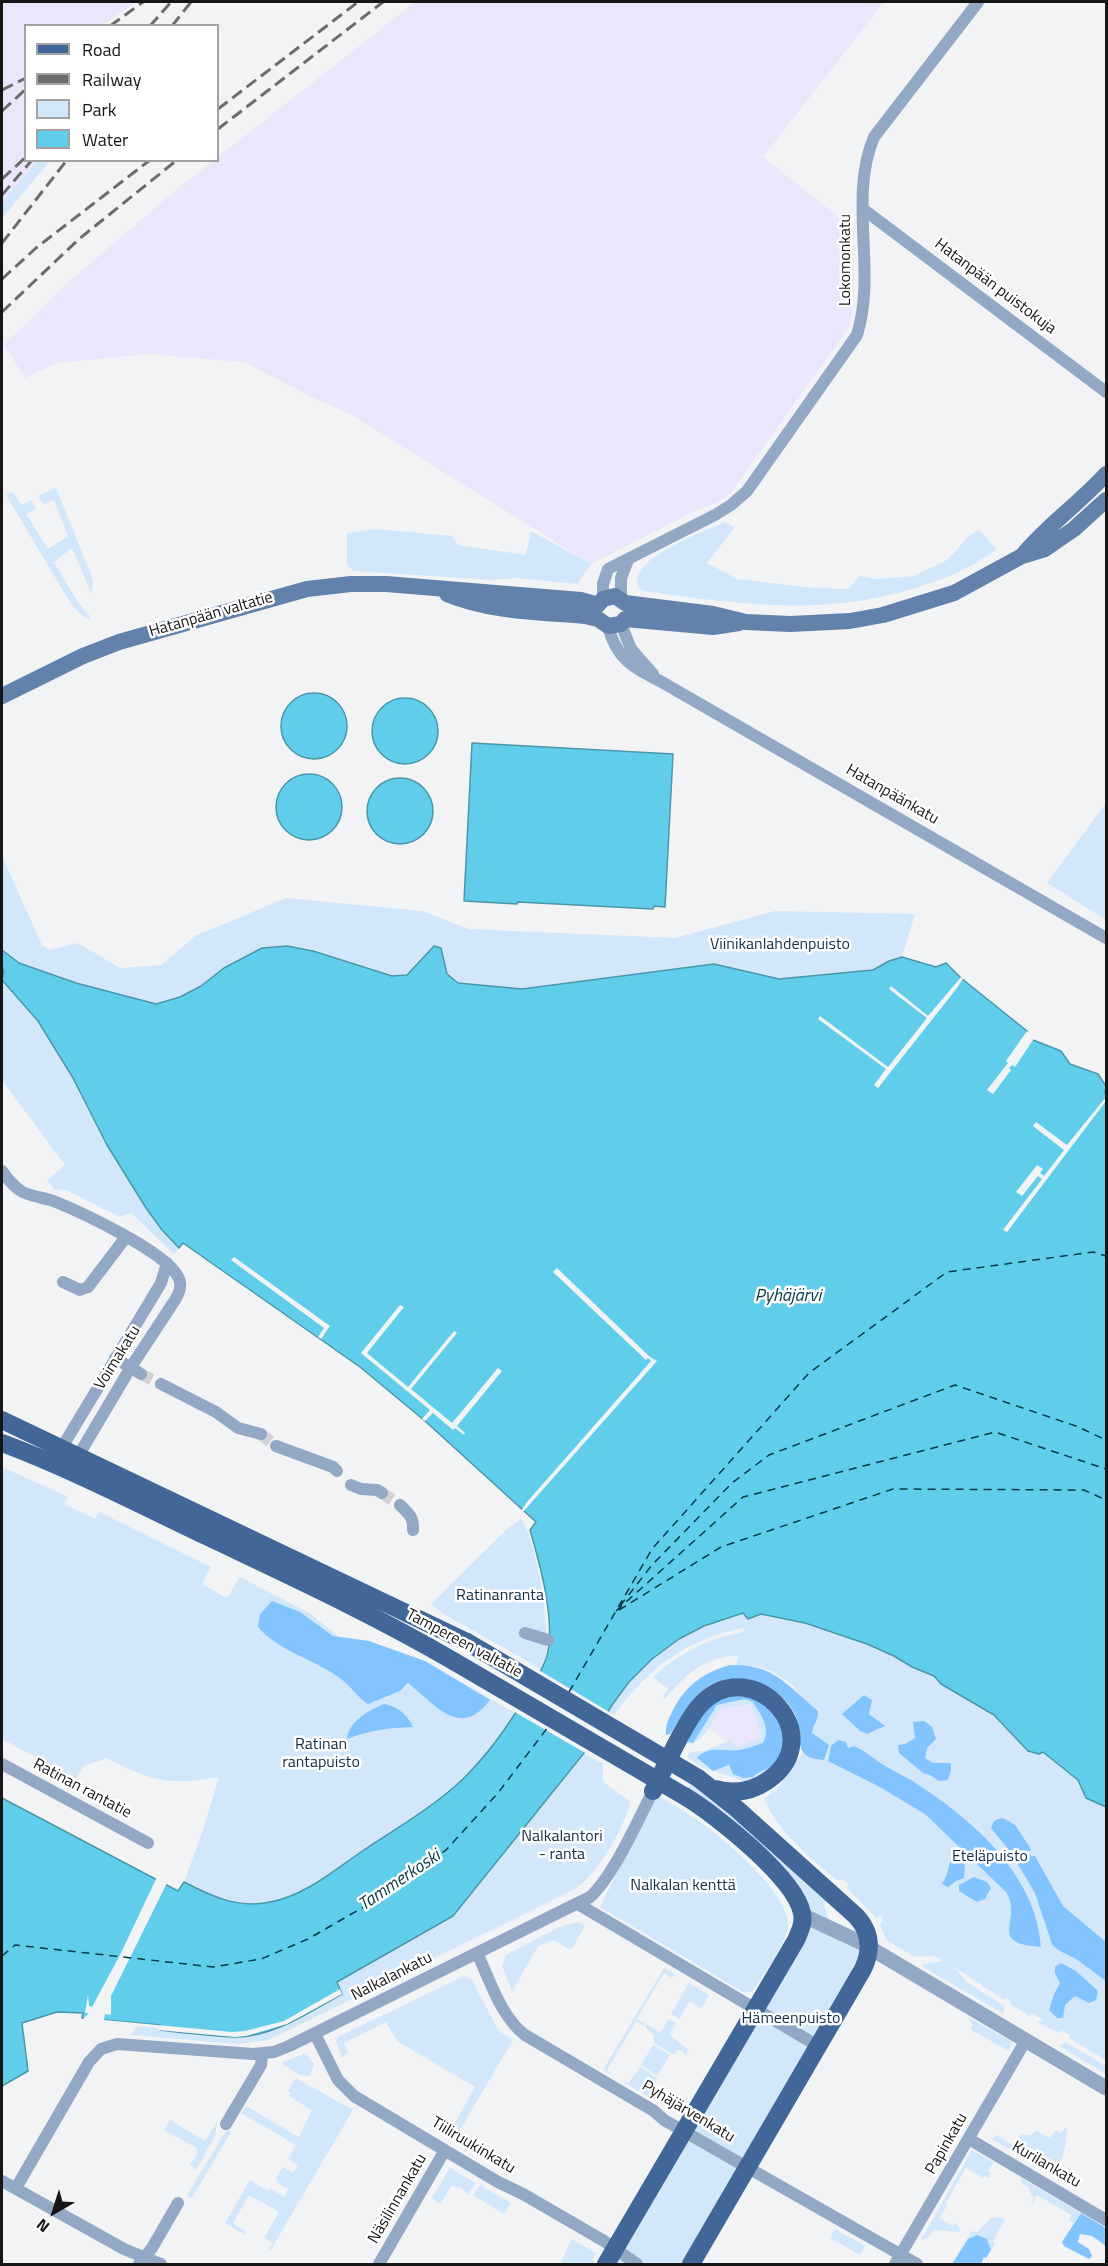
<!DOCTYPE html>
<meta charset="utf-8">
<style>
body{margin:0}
#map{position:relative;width:1108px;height:2266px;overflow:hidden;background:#f2f3f4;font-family:"Titillium Web",sans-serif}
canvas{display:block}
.frame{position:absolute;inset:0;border:3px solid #161616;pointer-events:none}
.legend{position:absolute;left:24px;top:24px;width:195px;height:138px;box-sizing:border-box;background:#fff;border:2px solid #a2a2a2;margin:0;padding:8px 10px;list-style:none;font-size:18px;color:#161616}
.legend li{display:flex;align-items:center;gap:12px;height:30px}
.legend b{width:30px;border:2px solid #a2a2a2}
.north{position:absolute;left:24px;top:2182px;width:60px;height:60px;-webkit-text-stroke:4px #fff;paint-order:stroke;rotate:219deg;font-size:16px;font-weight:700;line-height:24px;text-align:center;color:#161616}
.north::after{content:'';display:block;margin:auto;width:21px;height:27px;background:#161616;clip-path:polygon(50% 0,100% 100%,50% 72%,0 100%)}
</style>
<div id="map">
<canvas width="1108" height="2266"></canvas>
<div class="frame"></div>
<ul class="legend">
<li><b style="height:8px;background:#416799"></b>Road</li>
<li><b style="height:8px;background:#6b6c6c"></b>Railway</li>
<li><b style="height:16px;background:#d2e7fa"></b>Park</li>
<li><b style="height:16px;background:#60ceea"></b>Water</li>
</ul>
<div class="north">N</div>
</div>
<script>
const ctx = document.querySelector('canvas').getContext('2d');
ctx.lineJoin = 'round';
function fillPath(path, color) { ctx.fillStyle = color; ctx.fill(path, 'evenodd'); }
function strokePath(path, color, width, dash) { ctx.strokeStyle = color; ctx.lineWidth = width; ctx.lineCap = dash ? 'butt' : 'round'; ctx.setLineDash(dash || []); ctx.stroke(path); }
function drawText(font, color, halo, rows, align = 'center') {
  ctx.font = font + ' "Titillium Web",sans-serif'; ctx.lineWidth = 5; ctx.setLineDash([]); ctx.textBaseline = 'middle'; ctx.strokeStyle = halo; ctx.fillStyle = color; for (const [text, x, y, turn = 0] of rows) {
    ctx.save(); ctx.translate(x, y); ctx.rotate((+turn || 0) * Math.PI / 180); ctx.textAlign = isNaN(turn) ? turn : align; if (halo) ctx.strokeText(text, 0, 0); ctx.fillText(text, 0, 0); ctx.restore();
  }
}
const industrial = new Path2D(`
 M2,2h134l-33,23 -77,1v134l11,1 -35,41z
 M415,2h469l-121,155 91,72v57l-2,30 -4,13 -118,165 -12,8 -25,10 -102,52 -239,-149 -38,-17 -70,-36 -96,-8 -91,9 -32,15 -21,-33 60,-59 118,-101 31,-24 5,-1v-3z
 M750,1704l12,33 -25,10 -29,-19 12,-19z`);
const green = new Path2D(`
 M37,161h13l-48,57v-16z
 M56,488l37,92 -1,15 -20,-47 -18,14 25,42 11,12v4l-10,-6 -9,-10 -65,-109 7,-3 8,13 10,-5 5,9 -10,5 22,35 20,-13 -14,-36 -10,4 -6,-8z
 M724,522l11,5 -28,36 30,16 66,8 39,2 7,-1 10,-12 18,3 37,-3 33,-16 24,-26 8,-4 18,20c-17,10 -34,21 -53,28 -106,41 -191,28 -301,13l-5,-4c-1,-4 -1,-9 1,-14 12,-22 62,-40 85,-51z
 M376,529l76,7 6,9 68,10 5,-24 60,33 -14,20 -61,-6 -24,2 -138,-9 -7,-5v-33z
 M1106,803v117l-59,-37z
 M2,856l40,89 7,5 29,-7 42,25 41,-3 34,-29 91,-38 136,13 46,18 207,9 100,-27 140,3 -13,43 -13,4 -16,9 -94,9 -65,-15 -192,25 -64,-6 -37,-25 -14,17 -15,1 -79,-25 -89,17 -23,18 -21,11 -24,7 -80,-21 -57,-20 -17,-13z
 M2,980l36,41 35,57 73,130 16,22 17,18 -5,6 -43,-41 -11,4 -54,-27 -12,-1 -7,-9 18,-15 -63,-85z
 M2,1467l66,30 -4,7 31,15 4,-7 112,55 -9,17 25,14 13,-21 69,36 94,74 13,-6 11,-19 88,51c-15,25 -32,48 -54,67 -26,24 -56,42 -85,62 -32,22 -67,52 -106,60 -32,7 -59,-6 -86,-20l19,-52 16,-53c-48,9 -69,4 -112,-19l-24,8 -7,13 -74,-40z
 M521,1519c16,21 31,117 24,142 0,3 -3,5 -4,8l-99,-56 -11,-9 75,-74z
 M743,1613l4,6 14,-5 44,9 62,21 27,12 18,12 22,8 7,8 53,31 31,33 13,6 4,-2 36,28 8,18 20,9v253l-37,-22 1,-2 -9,-6 -3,3 -21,-11 7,-2 -13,-7 -1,3 -20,-12 -1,-4 -4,-3v3l-51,-33 13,15 37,24v8l-81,-47v-3l20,-3 -8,-5 -20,1 -26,-15 -3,-3 -6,-14 3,-6 -3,-4 -3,4 -30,-31 1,-4 -4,-4h-7c-27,-22 -59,-48 -73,-81l14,-11 22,-31 6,-12 -1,-43 -11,-16 -22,-15 -16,-5 -20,-1 2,-9c-33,0 -53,19 -73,43l-2,-2 5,-8 -15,-12c26,-23 55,-39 90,-45l1,-4c-59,11 -95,40 -130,87l-5,-3c30,-52 78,-83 134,-99z
 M738,1692c58,3 67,68 15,92l-49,-16 -17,-10 3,-6 14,-1 25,-10 8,6 25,-10 -12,-33 -30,5c-8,13 -17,37 -36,35 13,-28 20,-48 54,-52zM744,1693c23,9 50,33 38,61 -5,13 -20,15 -29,23l-10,1 -10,-4 -4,-9 -16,6 -8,-5 -8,-8c11,-13 29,-6 43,-8 7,-1 16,-5 23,-7 8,-15 -2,-28 -9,-41l-9,-3 -28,6 -24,37h-5c7,-27 28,-47 56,-49z
 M584,1753l19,11v18l28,20c-8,27 -31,68 -54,86l-308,152 -31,4 -107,-9 7,-12 23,2 179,-36 -3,-7 116,-66z
 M692,1782l135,116 -3,6 5,18 -17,-5 -126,-126z
 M656,1795c18,10 35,20 51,32 23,18 85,69 81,101 -3,16 -26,49 -36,64h-9l-143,-85z
 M577,1922l5,1 3,3 -14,24 -18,-10 -15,6 -26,45 -10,-25 4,-11 53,-28z
 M811,1926l50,22 -2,14 -176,302h-70z
 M664,1968l11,6 -3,4 -8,-5 -27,46 8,4 -1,3 -8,-5 -29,49 5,5 -9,-5z
 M464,1976l8,4 26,50 15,10 -56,95 -5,2 -4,-2 27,-48 -78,-46 -11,-19 -42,21 4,10 -6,4 -6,-15 2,-5z
 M689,1983l20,12 -8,13 -11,-7 -11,18 -8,-5z
 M968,2017l44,25 -3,9 -38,-21 1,-6z
 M669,2019l7,4 -6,12 20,16h-3v4l-9,-6 -4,6 -20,-12v-8l-9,-8 2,-3 13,9z
 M1065,2042l41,24v8l-47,-28z
 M653,2045l17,10 -13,21 -16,-11z
 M304,2054l5,3 5,8 -4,11 -10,-1 -18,-11 2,-3z
 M640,2067l17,11 -8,19 -27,-16 7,2z
 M296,2078l57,32 -83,141 -2,-1 5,-7 -9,-5 15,-26 -30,-17 -16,28 12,8 -1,3 -19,-11 25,-43 18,11 2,-3 14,9 4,-8 -10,-6 -2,-5 7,-11 10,6 5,-8 -10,-6 8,-14 -55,-32 5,-7 53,31 13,-27 -23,-14 2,-3 -3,-2z
 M170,2120l35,21 12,-19 -2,14 -19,34 -6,-6 8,-10 -2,-2 2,-3 -34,-19z
 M1065,2128h2c-1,18 -4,33 -14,47l-61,-36 4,-4 18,11 7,-11h10l6,-4 12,7 7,-8 5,3z
 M227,2129l4,3 -39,66 -5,-3z
 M972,2150l21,12 -5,9 3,2 -3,5 -3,-2 -2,2 -17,-10 -21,36 2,2 -8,12 14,8 2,-3 5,6 -1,3 -25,-2 -7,8 -6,2z
 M450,2168l26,15 -8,11 -9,-7 -1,1 -6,-3 -12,19 -8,-6z
 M1021,2178l60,35 -8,10 -4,-2 2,-6 -34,-20 -7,13 4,-11 -3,-3 -1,-6 -9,-5z
 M480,2185l31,18 -7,11 -31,-19z
 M999,2217l6,3 -12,21 2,2 -4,7 -4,-11h-19l-10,15 14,-23 5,1 14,-14z
 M835,2229l30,17 -5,9 -30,-17z
 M572,2239l24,14 -4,7 2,2 -1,2h-33z`);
const forest = new Path2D(`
 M272,1601l28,11 33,24 36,5 56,20 65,39c-30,40 -54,5 -82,-17l-8,8 -32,13c-11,-7 -17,-18 -27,-25 -26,-20 -62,-27 -83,-52l2,-13z
 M730,1665c43,-2 58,21 88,46 1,9 -5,13 -6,22l17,12 -5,15c-8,-1 -16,-1 -21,-8 -6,-8 -2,-28 -9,-40 -18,-30 -61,-45 -91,-22 -14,11 -23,29 -33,44l-4,1c-1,-8 2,-15 6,-23 13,-26 30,-39 58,-47z
 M743,1693c9,5 22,10 29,17 13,14 17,43 1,56 -7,4 -14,5 -20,11l-10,1 -10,-4 -4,-9 -16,6 -16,-13c11,-13 29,-6 42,-8 8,-1 17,-5 24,-7 8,-15 -2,-28 -10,-41l-8,-3 -28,6 -24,38 -5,-1c4,-14 17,-36 31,-43 7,-3 17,-4 24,-6z
 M864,1695l8,5 -3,14 16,12 -18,8 -7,-3 -18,-17z
 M384,1704c13,2 24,11 29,23 -24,1 -44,3 -66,12 2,-18 22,-29 37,-35z
 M924,1721l8,6 4,12 -9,9 -2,10 8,5h18v8l-3,9 -9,1 -9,-6 -7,-2 -24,-20 -1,-8 7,-1 10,-6 -2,-16z
 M838,1740l8,2 2,6 6,-2c11,5 20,13 31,20 10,6 22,11 32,18 57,37 119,91 124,163 -56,-4 -17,-26 -35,-55l-81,-78 -47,-28 -50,-25 3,-15z
 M1003,1818l12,7 16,24 -1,2 -21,-1 -18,-22c2,-7 5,-9 12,-10z
 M1022,1855l13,1 28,50 43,36v39l-30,-22 -18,-9 -6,-6 -17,-51 -22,-37z
 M959,1856c7,6 6,13 5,22l-8,3 -8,6 -6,-3 4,-7 5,-18z
 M974,1877l13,5 4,6 -6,11 -8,3 -18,-11v-6z
 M1061,1963l15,8 22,20 -2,9 -7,3 -14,-7 -10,9 -2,13h-6l-8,-8 5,-16 6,-11 -5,-10v-6z
 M1081,2213l25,15v18l-14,-10 -12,-2 -2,8 11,7 3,7 -3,3 -25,-13 -2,-4z
 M977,2235l10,4 4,11 -5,8 -2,-1 -3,7h-29l16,-25z`);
const water = new Path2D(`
 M281 726a33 33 0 1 1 66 0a33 33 0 1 1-66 0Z
 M372 731a33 33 0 1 1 66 0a33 33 0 1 1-66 0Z
 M472,743l201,11 -8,153 -11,-1 -1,3 -135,-7 -1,2 -53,-3z
 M276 807a33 33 0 1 1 66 0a33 33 0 1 1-66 0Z
 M367 811a33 33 0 1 1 66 0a33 33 0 1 1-66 0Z
 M287,946l26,5 79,25 15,-1 27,-29 7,2 6,26 11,9 64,6 192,-25 65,15 94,-9 16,-9 13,-4 34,10 10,-4 15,15 66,53 6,9 28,11 9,13 28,10 8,12 -1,7 1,2v712l-20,-9 -8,-18 -35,-28 -4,2 -11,-3 -34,-36 -53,-31 -7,-8 -22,-9 -18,-11 -27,-12 -62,-21 -44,-9 -13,5 -5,-6 -39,13 -25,13 -27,20 -23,23 -17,23 -28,48 -131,163 -116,66 5,12c-33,18 -68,43 -107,43 -25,-1 -50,-4 -75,-7v-5l-78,-7 1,-5 -26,-1 -35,11 6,48 -26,15v-288l176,93 6,-9c27,14 54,27 86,20 34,-6 63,-31 91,-50 34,-23 73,-45 103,-74 24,-24 43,-50 60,-79 7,-13 17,-26 22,-40 11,-34 -6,-95 -16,-129l6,-8 -111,-101 -65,-54 -177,-124 -4,5 -17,-18 -16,-22 -39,-63 -34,-67 -35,-57 -36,-41 2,-9 -2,-3v-18l17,13 57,20 80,21 24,-7 21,-11 23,-18 38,-20z`);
const pier = new Path2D(`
 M962,976l2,1 -7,11 -79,100 -4,-3 12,-16 -68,-50 2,-3 68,51 39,-49 -38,-29 2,-3 37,30z
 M1027,1031l8,6 -20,30 -3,-2 -3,3 2,2 -18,24 -6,-4 21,-27 -2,-2z
 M1106,1097v4l-99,131 -4,-2 39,-51 -4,-3 -16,20 -6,-4 21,-27 6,4 -3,4 4,3 20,-26 -31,-24 3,-4 31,23z
 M234,1257l96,69 -9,13 -3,-2 6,-9 -93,-68z
 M557,1268l93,89 7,4 -134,151 -2,-1 6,-9 124,-141 -3,-3 -2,2 -93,-88z
 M400,1305l4,2 -37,46 41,34 46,-56 3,2 -46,56 41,34 46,-55 4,3 -45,55 8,7 -1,2 -9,-7 -2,2 -20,-17 -8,8 -3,-2 8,-9 -69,-57z
 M537,1669l74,44 -24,41 -74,-43z
 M157,1877l10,6 -56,113v19l-6,-1 -1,6 128,12 13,-1 39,-10 56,-32 2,5 -55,30 -41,12 -11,1 -78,-7v-2l-76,-7 8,-8h-4l3,-18 1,11 3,1 28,-52z`);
const ferry = new Path2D(`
 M620,1606l32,-41 80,-82 37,-28 186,-70 121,41 30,14
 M619,1610l102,-63 172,-58 191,1 22,10
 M616,1611l127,-114 252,-65 111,37
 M569,1692l83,-143 157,-176 138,-101 146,-20 13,4
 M2,1956l13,-11 198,22 48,-8 47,-20 85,-49 53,-40 52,-57 50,-66`);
const minorTunnel = new Path2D(`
 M141,1374l20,10
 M261,1434l15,12
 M382,1493l18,12`);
const minor = new Path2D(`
 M863,209l243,183
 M621,598v-20l7,-18
 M603,599v-15l5,-15 107,-54 16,-10 16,-14 110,-156c20,-64 -9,-136 17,-198l104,-135
 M621,624l10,25 22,25
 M608,626c8,32 25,42 52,55l446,257
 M2,1171c5,7 11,15 19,20 10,6 23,6 35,11 27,11 107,49 121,73 6,9 3,17 -2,25l-44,67 -57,96
 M63,1282l17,8 8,-3 38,-50
 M115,1358l26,16
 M161,1384l55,28 22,16 23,6
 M276,1446l57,21 4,4
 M58,1454l103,-171 6,-20
 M351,1485l10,4 16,1 5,3
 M400,1505c8,8 14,12 13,25
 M525,1633l23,7
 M2,1764l146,79
 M578,1904l240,142
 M477,1953c13,27 24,64 48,82l129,76 10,9 253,144
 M315,2034l23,46 16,16 144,86 25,12 81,47 33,23
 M226,2124l35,-59 1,-11
 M969,2139l137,81
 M2,2181l122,68 37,15
 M16,2188l73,-126 12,-13 16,-5 136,10 21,-2 15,-6 301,-149c24,-22 48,-77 63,-106
 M139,2264l13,-16 26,-45
 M379,2264l66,-114
 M895,2264l131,-224`);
const tertiary = new Path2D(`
 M802,1915l58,27 246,146`);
const secondary = new Path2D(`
 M1022,556c25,-31 58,-53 84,-82
 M447,594c44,18 91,18 138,22l13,3 10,7 13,-2 4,-5 88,8 26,-4
 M2,696l81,-40 36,-14 188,-53 44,-5h35l195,16 17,5 5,-6 12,-3 10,7 88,11 33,8 44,2 60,-3 33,-6 71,-22 68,-37 23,-7 29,-20 32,-29`);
const primary = new Path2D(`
 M2,1420l465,222
 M2,1443c69,26 137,61 204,93 84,40 169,79 249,126
 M653,1791c12,-23 32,-71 49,-88 51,-51 130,34 65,78 -16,11 -34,13 -52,8
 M606,2264l190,-324c4,-9 8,-17 6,-27 -7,-35 -86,-98 -116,-116
 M691,2264l172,-295c9,-19 8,-37 -7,-53l-119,-107 -39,-31`);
const rail = new Path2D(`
 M110,26l33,-24
 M150,26l21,-24
 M172,26l19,-24
 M2,90l24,-12
 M218,109l140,-107
 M2,111l24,-22
 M218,129l165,-127
 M2,179l24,-22
 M2,195l30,-35
 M2,243l65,-83
 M2,279l34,-31 114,-88
 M2,312l77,-73 98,-79`);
const primaryBridge = new Path2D(`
 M467,1642l231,136
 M455,1662l231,135`);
const streetNames = [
 ["Lokomonkatu",846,260,-90],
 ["Hatanpään puistokuja",995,287,37],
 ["Hatanpään valtatie",211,615,-16],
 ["Hatanpäänkatu",892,795,30],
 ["Voimakatu",118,1358,-58],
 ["Tampereen valtatie",464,1644,28],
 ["Ratinan rantatie",82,1789,28],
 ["Nalkalankatu",392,1977,-27],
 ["Pyhäjärvenkatu",688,2112,31],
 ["Papinkatu",947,2144,-60],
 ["Tiiliruukinkatu",473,2146,31],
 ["Kurilankatu",1046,2165,30],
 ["Näsilinnankatu",398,2199,-60]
];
const parkNames = [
 ["Viinikanlahdenpuisto",780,945],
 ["Ratinanranta",500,1596],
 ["Ratinan",321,1745],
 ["rantapuisto",321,1763],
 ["Nalkalantori",562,1837],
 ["- ranta",562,1855],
 ["Eteläpuisto",990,1857],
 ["Nalkalan kenttä",683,1886],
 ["Hämeenpuisto",791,2019]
];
const waterNames = [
 ["Pyhäjärvi",788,1297],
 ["Tammerkoski",400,1881,-34]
];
fillPath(industrial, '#eae6fc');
fillPath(green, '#d2e7fa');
fillPath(forest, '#82c4ff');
fillPath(water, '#60ceea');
strokePath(water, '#4a97aa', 1.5);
fillPath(pier, '#f2f3f4');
strokePath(ferry, '#063b47', 1.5, [8, 6]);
strokePath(minorTunnel, '#d1d2d3', 12, [12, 6]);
strokePath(minor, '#92a8c4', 12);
strokePath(tertiary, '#92a8c4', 15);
strokePath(secondary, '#6382ab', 16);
strokePath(primary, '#416799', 18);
strokePath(rail, '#6b6c6c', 3, [12, 6]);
strokePath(primaryBridge, '#416799', 18);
drawText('16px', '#161616', '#fff', streetNames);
drawText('16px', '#143048', '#fff', parkNames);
drawText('italic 18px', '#063b47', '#fff', waterNames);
</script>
